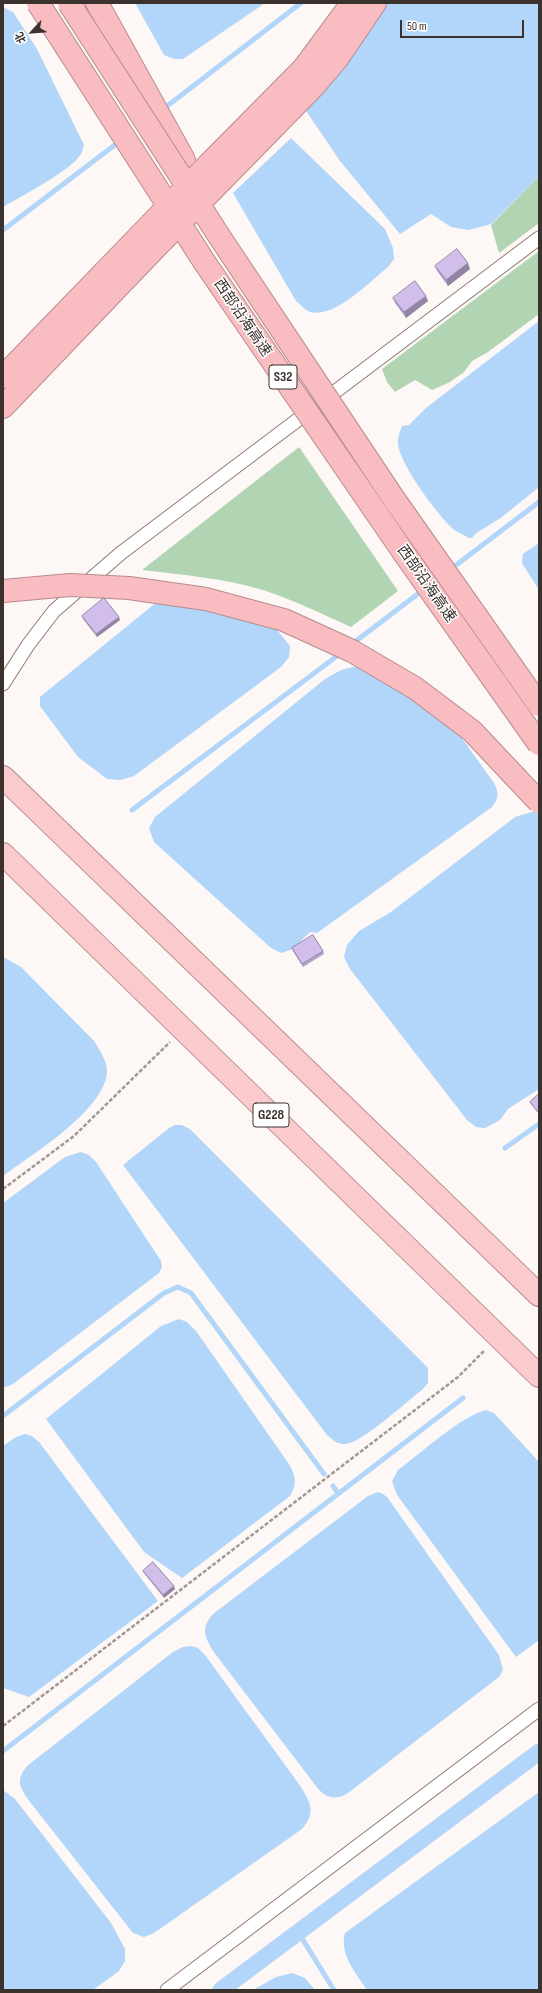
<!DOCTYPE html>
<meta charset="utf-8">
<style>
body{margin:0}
#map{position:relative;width:542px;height:1993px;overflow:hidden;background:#fdf7f5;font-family:"Sofia Sans Condensed","Noto Sans SC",sans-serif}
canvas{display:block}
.frame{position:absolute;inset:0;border:4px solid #3b322e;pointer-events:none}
.north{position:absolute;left:12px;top:12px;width:40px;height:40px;-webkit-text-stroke:3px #fff;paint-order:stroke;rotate:244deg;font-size:11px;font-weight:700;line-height:16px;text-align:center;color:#3b322e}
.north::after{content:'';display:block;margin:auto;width:14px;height:18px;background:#3b322e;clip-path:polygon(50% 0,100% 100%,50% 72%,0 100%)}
.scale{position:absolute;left:400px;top:20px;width:124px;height:18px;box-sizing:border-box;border:2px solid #3b322e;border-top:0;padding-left:5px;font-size:12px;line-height:14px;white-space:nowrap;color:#3b322e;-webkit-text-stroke:3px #fff;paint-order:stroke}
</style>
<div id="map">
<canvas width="542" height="1993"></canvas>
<div class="frame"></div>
<div class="north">北</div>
<div class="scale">50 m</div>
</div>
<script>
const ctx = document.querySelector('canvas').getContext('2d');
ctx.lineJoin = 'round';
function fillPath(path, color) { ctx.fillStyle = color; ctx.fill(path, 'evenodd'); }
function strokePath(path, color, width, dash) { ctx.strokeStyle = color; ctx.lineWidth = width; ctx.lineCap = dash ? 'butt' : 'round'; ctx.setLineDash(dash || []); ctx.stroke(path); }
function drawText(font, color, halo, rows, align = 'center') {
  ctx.font = font + ' "Sofia Sans Condensed","Noto Sans SC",sans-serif'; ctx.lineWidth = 3; ctx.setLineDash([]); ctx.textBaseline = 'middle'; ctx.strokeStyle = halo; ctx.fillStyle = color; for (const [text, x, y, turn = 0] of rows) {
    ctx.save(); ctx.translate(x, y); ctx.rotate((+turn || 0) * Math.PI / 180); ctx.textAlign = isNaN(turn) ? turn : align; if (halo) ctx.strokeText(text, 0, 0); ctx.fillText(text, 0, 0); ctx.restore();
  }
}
const green = new Path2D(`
 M539,176v47l-40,30 -8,-28z
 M539,251v63l-51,38 -16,9 -8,11 -14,10 -18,8 -17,-10 -20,12 -8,-10 -5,-13z
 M299,447l99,144 -47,36c-29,-13 -57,-27 -88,-37 -39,-12 -81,-15 -121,-20z`);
const water = new Path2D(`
 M135,3h130l-82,56h-9l-10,-4z
 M370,3h169v173l-48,48 -22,6 -18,-3 -20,-13 -31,20 -60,-73 -38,-56z
 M3,7l10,5 24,37 47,96c-1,3 -2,7 -3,9 -9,16 -61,43 -78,53z
 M291,138l94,91 8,19 1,11 -6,8c-19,15 -52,51 -78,45 -5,-2 -10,-8 -14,-11l-63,-108z
 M539,321v166l-37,30 -27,17 -3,4h-3c-4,-3 -11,-5 -16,-9 -16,-15 -53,-64 -55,-85 -1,-6 2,-12 4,-18l7,-1 17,-17z
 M539,543v47l-17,-27 1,-9z
 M163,597l106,23 21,26 -1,11 -8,10 -147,109 -14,4 -13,-1 -29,-22 -38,-51v-9z
 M357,666l13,2 86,62 38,53c5,10 5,15 -2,24l-175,126 -7,-1 -17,17 -12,4 -10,-5 -117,-106 -5,-14 6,-11 170,-138 16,-9z
 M535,811l4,4v274l-31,20 -8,11 -15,8 -9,-1 -9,-7 -117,-151 -6,-12 3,-12 12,-14 32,-19 124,-95z
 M3,957l18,10 74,75c5,10 13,20 12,31 -4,38 -74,81 -104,103z
 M175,1125h7l8,4 238,239v15l-6,7c-16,12 -59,52 -76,54 -8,1 -13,-4 -19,-9l-204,-270 46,-37z
 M81,1152l8,3 7,7 65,99 1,6 -3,6 -146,111 -10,4v-185l62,-46z
 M179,1319l8,3 9,9 93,133c7,12 8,20 1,32l-108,82 -38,-26 -98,-133 115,-93z
 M486,1410l8,3 45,49v178l-23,17 -119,-162 -5,-14 6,-11c22,-16 63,-54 88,-60z
 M25,1434l7,2 7,6 119,159 -129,96 -26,-9v-242l13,-9z
 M378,1492l5,2 4,3 112,158 4,15 -4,7 -151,116c-12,7 -19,6 -29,-3l-106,-139c-9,-16 -12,-23 0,-37l155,-118z
 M191,1646l7,2 7,7 96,132c10,17 15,26 1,42l-148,104 -10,4 -11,-4 -103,-131c-10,-14 -15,-21 -3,-36l146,-114 10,-5z
 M3,1790l12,9 96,124 14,26v12l-6,10 -26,19h-90z
 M539,1792v198h-172c-11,-17 -28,-36 -22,-57z
 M292,1973l13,5 10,12h-62l23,-13z`);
const stream = new Path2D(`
 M162,110l139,-107
 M3,230l117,-89
 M451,569l88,-67
 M352,644l71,-54
 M132,810l209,-157
 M505,1148l34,-24
 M3,1416l161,-123 14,-6 13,6 133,181
 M333,1486l5,7
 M3,1751l460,-353
 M298,1932l36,58`);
const canal = new Path2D(`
 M221,1990l318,-238`);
const path = new Path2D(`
 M3,1189l71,-53 96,-94
 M3,1726l455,-349 27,-27`);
const minor = new Path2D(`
 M3,684l25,-39 26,-34 67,-58 418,-315
 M167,1990l372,-281`);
const trunk = new Path2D(`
 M3,777l536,518
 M3,854l536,522`);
const motorway = new Path2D(`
 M97,3l86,155 5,14 -2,13
 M210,163l94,-95 48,-65
 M223,179l90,-92 24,-28 38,-56
 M3,377l148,-153
 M3,407l159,-166`);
const motorwayBridge = new Path2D(`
 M38,3l167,260 201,293 133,188
 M69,3l152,236 173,260 145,206
 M151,224l59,-61
 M162,241l61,-62
 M3,591l67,-6 59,3 77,11 78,21 68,31 63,37 57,43 67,71`);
const wall = new Path2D(`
 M435,266l35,3 -22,17 -11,-15z
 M393,298l35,3 -22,17 -11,-15z
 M82,616l38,4 -23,17 -14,-18z
 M292,948l31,3 1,3 -21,13 -10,-16z
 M539,1094v20l-8,-10 -1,-2z
 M143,1571l32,18 -11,9 -20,-25z`);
const shadedWall = new Path2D(`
 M468,263l2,6 -22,17 -2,-6z
 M426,296l2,5 -22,17 -2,-6z
 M119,617l1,3 -23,17 -1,-3z
 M174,1586l1,3 -11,9 -1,-3z`);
const building = new Path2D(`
 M457,249l11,14 -22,17 -11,-14z
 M415,281l11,15 -22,16 -11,-14z
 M104,598l15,19 -23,17 -14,-18z
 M313,935l10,16 -21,13 -10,-16z
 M539,1094v16l-1,2 -8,-10z
 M153,1562l21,24 -11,9 -20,-24z`);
const shields = [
 [283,377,28],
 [271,1115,36]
];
const shieldNames = [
 ["S32",283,377],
 ["G228",271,1115]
];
const streetNames = [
 ["西部沿海高速",242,318,56],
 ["西部沿海高速",426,584,55]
];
fillPath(green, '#b1d4b2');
fillPath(water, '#b1d6f9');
strokePath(stream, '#b1d6f9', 5);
strokePath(canal, '#b1d6f9', 17);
strokePath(minor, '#917b71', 15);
strokePath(trunk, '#b68c8d', 24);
strokePath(motorway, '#b68c8d', 24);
strokePath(path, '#9f9895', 2.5, [4, 2]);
strokePath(minor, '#fff', 13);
strokePath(trunk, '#facacc', 22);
strokePath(motorway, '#f9bcc0', 22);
strokePath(motorwayBridge, '#b68c8d', 24, []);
strokePath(motorwayBridge, '#f9bcc0', 22);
fillPath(wall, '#b4a3c9');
fillPath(shadedWall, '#9285a4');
fillPath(building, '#d1beea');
strokePath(building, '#9285a4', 1);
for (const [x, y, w] of shields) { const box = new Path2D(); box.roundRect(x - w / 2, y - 12, w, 24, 3); ctx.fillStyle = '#fff'; ctx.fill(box); strokePath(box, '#3b322e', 1); }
drawText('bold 14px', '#3b322e', null, shieldNames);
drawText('15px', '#3b322e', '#fff', streetNames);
</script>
